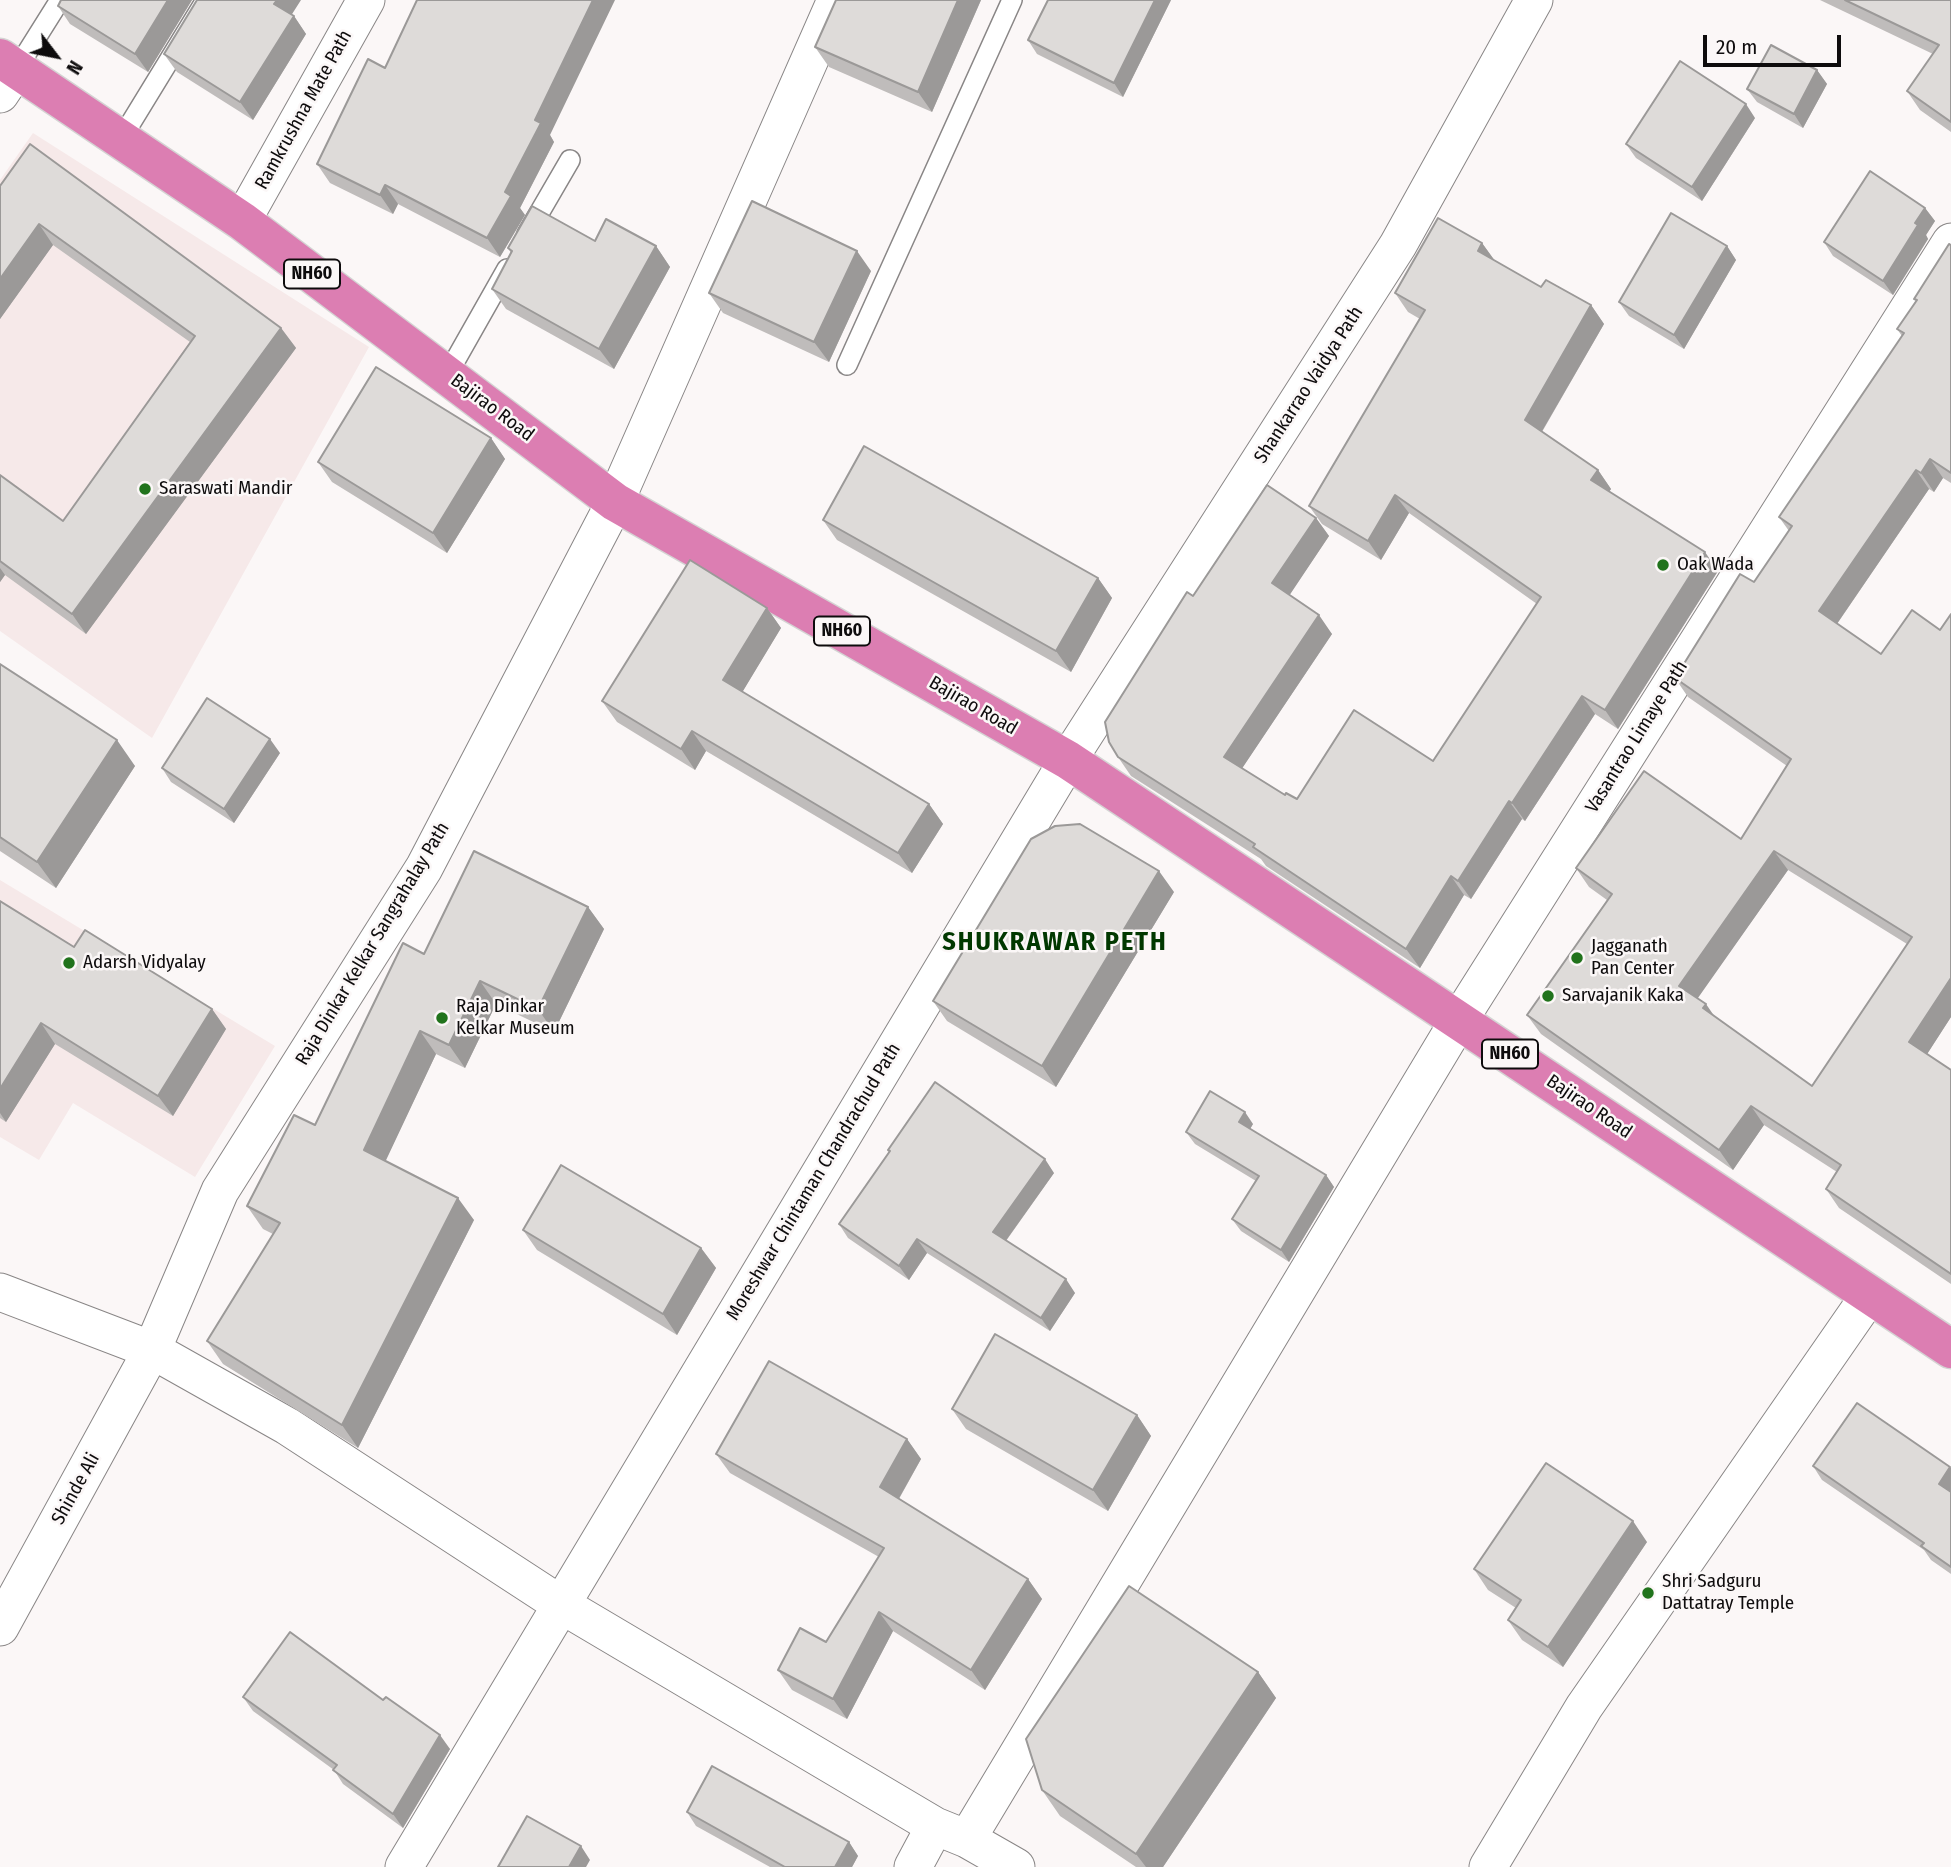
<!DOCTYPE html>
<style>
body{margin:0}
#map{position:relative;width:1951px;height:1867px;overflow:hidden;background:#fbf7f7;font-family:"Fira Sans Condensed",sans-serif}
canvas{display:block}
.north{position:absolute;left:21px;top:21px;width:70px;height:70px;-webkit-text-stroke:5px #fbf7f7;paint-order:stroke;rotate:122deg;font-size:19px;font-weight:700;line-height:28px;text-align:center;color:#0e0c0d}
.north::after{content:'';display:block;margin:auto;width:24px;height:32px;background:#0e0c0d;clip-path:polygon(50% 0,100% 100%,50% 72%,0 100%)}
.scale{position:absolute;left:1703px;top:35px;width:138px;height:32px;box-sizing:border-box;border:4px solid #0e0c0d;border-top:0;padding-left:9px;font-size:21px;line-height:24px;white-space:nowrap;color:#0e0c0d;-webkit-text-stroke:5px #fbf7f7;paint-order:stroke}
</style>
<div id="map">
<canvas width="1951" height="1867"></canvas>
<div class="north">N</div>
<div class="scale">20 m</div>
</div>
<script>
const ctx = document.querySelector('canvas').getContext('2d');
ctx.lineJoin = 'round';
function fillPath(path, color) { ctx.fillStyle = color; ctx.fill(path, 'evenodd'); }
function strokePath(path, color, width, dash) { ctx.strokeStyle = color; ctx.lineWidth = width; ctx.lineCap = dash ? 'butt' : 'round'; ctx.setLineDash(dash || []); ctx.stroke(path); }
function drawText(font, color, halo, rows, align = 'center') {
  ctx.font = font + ' "Fira Sans Condensed",sans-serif'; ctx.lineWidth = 5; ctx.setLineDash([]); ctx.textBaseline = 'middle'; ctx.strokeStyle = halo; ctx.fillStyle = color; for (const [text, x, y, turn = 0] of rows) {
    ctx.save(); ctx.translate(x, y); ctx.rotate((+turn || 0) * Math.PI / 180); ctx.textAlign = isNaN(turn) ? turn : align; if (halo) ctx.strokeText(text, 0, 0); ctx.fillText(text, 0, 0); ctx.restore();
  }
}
const built = new Path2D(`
 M33,133l336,214 -217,391 -152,-107v-451z
 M0,880l275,166 -80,131 -122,-74 -34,57 -39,-23z`);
const service = new Path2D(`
 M16,70l44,-70
 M121,139l85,-139
 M527,234l43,-74
 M847,365l165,-365
 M447,375l60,-106`);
const minor = new Path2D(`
 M0,94l16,-24
 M242,221l124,-221
 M0,1292l152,58 135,76 273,178 375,222 32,13 49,28
 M0,1627l152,-277 68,-159 204,-323 191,-366 221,-502
 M967,1839l492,-819 492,-778
 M404,1867l664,-1107 330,-515 136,-245
 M913,1867l22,-41
 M1488,1867l96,-160 285,-411`);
const trunk = new Path2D(`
 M0,58l242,163 373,281 453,258 883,589`);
const wall = new Path2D(`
 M61,0h131l-44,72 -78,-48 -12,-18z
 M836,0h145l-49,112 -103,-45 -14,-20z
 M1171,0l-48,97 -86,-43 -9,-14z
 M1820,0h131v132l-31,-22 -13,-19 26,-37z
 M291,15l3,1 12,18 -53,86 -76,-48 -13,-18z
 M385,68l165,67 4,7 -34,66 5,7 -25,42 -102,-53 -5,10 -63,-31 -13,-19z
 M1817,70l10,14 -24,44 -46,-26 -10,-13z
 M1755,118l-53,83 -66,-43 -10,-14z
 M0,186l281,142 15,20 -210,286 -81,-59 -5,7v-107l63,46 127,-179 -137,-97 -53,74z
 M1925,208l10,13 -9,14 2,4 -35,56 -60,-39 -9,-14z
 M1482,243l13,18 46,26 50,18 13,19 -62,108 56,38 13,19 -2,3 109,79 -100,158 -23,-15 -70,107 -3,-2 -51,80 -7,-4 -44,73 -154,-102 -5,-7 -130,-83 -13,-19 75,-161 123,-78 13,18 -40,59 43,39 -90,134 43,27 12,4 136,-38 104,-157 -128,-91 -28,47 -59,-36 -13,-18 111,-187 -12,-7 -13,-19z
 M1951,245v238l-8,-5 -9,14 -5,-3 -92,135 44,30 59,-24 11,-16v403l-24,37 24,16v214l-112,-76 -13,-19 11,-17 -73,-47 -31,45 -192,-136 -14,-19 80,-115 -18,-13 -13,-19 165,-29 46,-73 -99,-69 -13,-19 79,-96 35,-51 -10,-14 123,-181 -5,-7 19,-28 -2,-2zM1788,870l119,74 -95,142 -98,-70 -17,-18z
 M656,246l14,21 -56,102 -108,-60 -14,-20 19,-36 -3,-5z
 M1727,246l9,14 -52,89 -55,-33 -10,-14z
 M871,271l-42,91 -106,-49 -14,-20z
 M491,438l14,21 -58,94 -115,-71 -14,-20z
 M823,520l275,58 14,20 -41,74 -234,-132z
 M767,608l14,20 -39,64 187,112 14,20 -31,49 -206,-122 -11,19 -78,-48 -15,-21z
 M0,664l135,102 -79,122 -56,-37z
 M280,753l-46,70 -63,-41 -9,-14z
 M1174,892l-118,195 -109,-66 -14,-20z
 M0,901l74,46 138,62 14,20 -53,87 -118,-72 -49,78 -6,-4z
 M588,907l16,22 -50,103 -58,-28 -31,64 -29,-14 -51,107 89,59 -116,228 -135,-84 -16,-23 66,-107 -10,-5 -16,-23 68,-81 109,-171z
 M1253,1124l-3,5 76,46 8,12 -45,75 -48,-31 -9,-12 24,-38 -61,-37 -9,-12z
 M888,1150l166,23 -48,68 69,52 -25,38 -123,-78 -18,27 -61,-42 -9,-14 50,-72z
 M523,1230l178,18 15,20 -39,67 -140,-85z
 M952,1409l185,6 14,21 -43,75 -142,-82z
 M907,1439l14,20 -22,40 129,80 14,20 -57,91 -92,-59 -46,88 -55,-29 -14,-20 48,-28 53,-85 -149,-84 -14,-19z
 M1813,1466l137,1 1,107 -20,-14 -7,-10 -102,-70z
 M1647,1542l-84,125 -41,-27 -14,-20 8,-12 -28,-18 -14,-21z
 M1258,1672l18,26 -113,169h-27l-76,-51 -18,-26z
 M243,1697l140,3 67,49 -47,79 -60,-44 -9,-14 -81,-59z
 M687,1812l162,30 9,14 -6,11h-82l-74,-41z`);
const shadedWall = new Path2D(`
 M168,0h24l-44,72 -13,-18z
 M277,0h24l-14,22 -13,-18z
 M593,0h22l-65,135 4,7 -34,66 5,7 -25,42 -13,-19 48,-118z
 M958,0h23l-49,112 -14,-20z
 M1155,0h16l-48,97 -9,-14z
 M294,16l12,18 -53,86 -13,-18z
 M1817,70l10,14 -24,44 -9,-14z
 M1746,104l9,14 -53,83 -10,-14z
 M385,185l13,19 -5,10 -13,-19z
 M1925,208l10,13 -9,14 2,4 -35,56 -10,-14 32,-58z
 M39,224l14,21 -53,74v-40z
 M1482,243l13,18 -17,-10z
 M656,246l14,21 -56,102 -15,-20z
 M1727,246l9,14 -52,89 -10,-14z
 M857,251l14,20 -42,91 -15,-20z
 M1591,305l13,19 -66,114 -13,-18z
 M281,328l15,20 -210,286 -14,-20z
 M491,438l14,21 -58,94 -14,-20z
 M1930,459l13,19 -9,14 -13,-19z
 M1598,470l13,19 -7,10 -13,-19z
 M1916,470l13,19 -97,142 -13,-20z
 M1395,495l14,18 -28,47 -13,-19z
 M1316,518l13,18 -44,66 -13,-19z
 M1705,552l13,19 -100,158 -13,-19z
 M0,568l5,7 -5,7z
 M1098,578l14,20 -41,74 -15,-21z
 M767,608l14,20 -44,73 -14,-21z
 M1319,615l13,19 -95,142 -13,-19z
 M1582,696l13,18 -70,107 -13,-18z
 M692,731l14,20 -11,19 -14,-21z
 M270,739l10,14 -46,70 -10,-14z
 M117,740l18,26 -79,122 -19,-26z
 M1509,801l13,18 -51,80 -13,-18z
 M929,804l14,20 -31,49 -14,-20z
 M1774,851l14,19 -95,135 -14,-19z
 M1159,871l15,21 -118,195 -14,-21z
 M1451,876l13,19 -44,73 -14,-19z
 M588,907l16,22 -50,103 -16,-23z
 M1951,978v39l-29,45 -13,-20z
 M480,981l16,23 -31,64 -16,-23z
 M1706,1004l13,19 -16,-15z
 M212,1009l14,20 -53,87 -15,-20z
 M41,1023l14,21 -49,78 -6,-9v-24z
 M420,1031l16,23 -56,119 -16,-23z
 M1751,1106l13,19 -31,45 -14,-20z
 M1245,1112l8,12 -6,10 -8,-12z
 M1045,1159l9,14 -52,73 -9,-14z
 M1326,1175l8,12 -45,75 -8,-12z
 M458,1198l16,22 -116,228 -16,-23z
 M917,1239l10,14 -18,27 -10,-14z
 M701,1248l15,20 -39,67 -14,-21z
 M1066,1279l9,14 -25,38 -9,-13z
 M1137,1415l14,21 -43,75 -15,-21z
 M907,1439l14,20 -27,48 -14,-20z
 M1950,1467l1,1v26l-12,-10z
 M1633,1521l14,21 -84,125 -15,-20z
 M1028,1579l14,20 -57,91 -14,-20z
 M879,1612l14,19 -46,88 -14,-20z
 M1258,1672l18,26 -113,169h-17l-10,-13z
 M440,1735l10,14 -47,79 -10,-14z
 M849,1842l9,14 -6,11h-17z
 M581,1846l9,14 -4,7h-17z`);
const building = new Path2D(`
 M61,0h107l-33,54 -77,-48z
 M197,0h80l-3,4 20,12 -54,86 -76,-48z
 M417,0h176l-58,120 6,3 -36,69 6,4 -24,42 -102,-53 -5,10 -63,-31 51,-105 17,9z
 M836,0h122l-40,92 -103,-45z
 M1048,0h107l-41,83 -86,-43z
 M1845,0h106v122l-44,-31 32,-46z
 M1771,45l46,25 -23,44 -47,-25z
 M1680,61l66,43 -54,83 -66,-43z
 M30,144l251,184 -209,286 -72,-53v-86l63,46 132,-185 -156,-112 -39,55v-93z
 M1870,171l55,37 -10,15 3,2 -35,56 -59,-39z
 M752,201l105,50 -43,91 -105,-49z
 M532,206l63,35 11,-22 50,27 -57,103 -107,-60 20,-38 -4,-3z
 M1671,213l56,33 -53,89 -55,-33z
 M1438,218l44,25 -4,8 63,36 5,-7 45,25 -66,115 73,50 -7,10 114,72 -100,158 -23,-14 -70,107 -3,-2 -51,80 -7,-5 -45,73 -153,-102 2,-3 -137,-87 -9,-15 -4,-20 82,-130 6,4 74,-111 49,33 -44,65 47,32 -95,142 61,38 1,-2 11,6 57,-89 79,51 108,-164 -146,-102 -27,46 -59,-35 116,-196 -30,-17z
 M1949,244l2,1v228l-21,-14 -9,14 -5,-3 -97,141 62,43 31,-44 28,20 11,-16v364l-42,64 42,28v204l-125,-85 15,-24 -90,-59 -32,44 -192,-135 85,-121 -36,-26 68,-97 97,68 50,-80 -116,-81 65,-104 14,8 38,-56 -13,-9 125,-184 -7,-4 20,-29 -3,-1zM1774,851l138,86 -100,149 -109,-78 3,-4 -27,-18z
 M376,367l115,71 -58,95 -115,-71z
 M864,446l234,132 -42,73 -233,-131z
 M690,560l77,48 -44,72 206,124 -31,49 -206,-122 -11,18 -79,-48z
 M0,664l117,76 -80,122 -37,-25z
 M207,698l63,41 -46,70 -62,-41z
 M1080,824l79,47 -117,195 -109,-65 98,-162 24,-13z
 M474,851l114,56 -50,102 -58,-28 -31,64 -29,-14 -56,119 94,48 -116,227 -135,-84 73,-118 -33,-17 47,-91 21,10 88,-182 21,11z
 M0,901l74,46 11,-17 127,79 -54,87 -117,-73 -41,66z
 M935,1082l110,77 -52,73 73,47 -25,39 -124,-79 -18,27 -60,-42 51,-73 -2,-1z
 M1210,1091l35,21 -6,10 87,53 -45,75 -49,-31 27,-43 -73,-44z
 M561,1165l140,83 -38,66 -140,-84z
 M995,1334l142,81 -44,75 -141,-81z
 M769,1361l138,78 -27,48 148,92 -57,91 -92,-58 -46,87 -55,-29 22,-42 26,14 58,-94 -168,-94z
 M1857,1403l93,64 -11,17 12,8v75l-30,-21 3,-3 -111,-77z
 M1546,1463l87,58 -85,126 -40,-27 13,-20 -47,-31z
 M1129,1586l129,86 -122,182 -94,-64 -16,-51z
 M290,1632l93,68 3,-3 54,38 -47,79 -60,-44 4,-5 -94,-68z
 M712,1766l137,76 -14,25h-50l-98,-55z
 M527,1816l54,30 -12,21h-71z`);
const markers = [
 [145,489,7,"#21731c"],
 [1663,565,7,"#21731c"],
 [1577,958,7,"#21731c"],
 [69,963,7,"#21731c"],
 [1548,996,7,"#21731c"],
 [442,1018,7,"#21731c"],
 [1648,1593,7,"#21731c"]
];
const shields = [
 [312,274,56],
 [842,631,56],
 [1510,1054,56]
];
const shieldNames = [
 ["NH60",312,274],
 ["NH60",842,631],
 ["NH60",1510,1054]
];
const streetNames = [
 ["Ramkrushna Mate Path",304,110,-61],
 ["Shankarrao Vaidya Path",1309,385,-57],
 ["Bajirao Road",492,408,37],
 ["Bajirao Road",973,706,30],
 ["Vasantrao Limaye Path",1637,737,-58],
 ["Raja Dinkar Kelkar Sangrahalay Path",373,944,-59],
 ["Bajirao Road",1589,1107,34],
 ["Moreshwar Chintaman Chandrachud Path",814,1182,-59],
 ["Shinde Ali",76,1489,-61]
];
const poiNames = [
 ["Saraswati Mandir",159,489],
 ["Oak Wada",1677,565],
 ["Jagganath",1591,947],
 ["Pan Center",1591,969],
 ["Adarsh Vidyalay",83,963],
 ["Sarvajanik Kaka",1562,996],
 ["Raja Dinkar",456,1007],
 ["Kelkar Museum",456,1029],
 ["Shri Sadguru",1662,1582],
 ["Dattatray Temple",1662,1604]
];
const districtNames = [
 ["SHUKRAWAR PETH",1055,943]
];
fillPath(built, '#f6e9e9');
strokePath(service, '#898686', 22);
strokePath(minor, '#898686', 39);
strokePath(trunk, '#d4d3d3', 41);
strokePath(service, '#fff', 19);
strokePath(minor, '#fff', 37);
strokePath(trunk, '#dc7eb2', 38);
fillPath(wall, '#bfbcbb');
fillPath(shadedWall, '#9b9998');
fillPath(building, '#dedbd9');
strokePath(building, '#9b9998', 2);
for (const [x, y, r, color] of markers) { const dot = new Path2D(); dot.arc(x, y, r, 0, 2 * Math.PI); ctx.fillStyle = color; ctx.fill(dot); strokePath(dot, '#fbf7f7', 2.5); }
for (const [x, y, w] of shields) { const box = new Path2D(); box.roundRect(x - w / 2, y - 14.5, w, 29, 5); ctx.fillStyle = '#fbf7f7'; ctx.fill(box); strokePath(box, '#0e0c0d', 2); }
drawText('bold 18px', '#0e0c0d', null, shieldNames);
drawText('19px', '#0e0c0d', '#fbf7f7', streetNames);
drawText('19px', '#0e0c0d', '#fbf7f7', poiNames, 'left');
ctx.letterSpacing = '2px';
drawText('bold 26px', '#013800', '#fbf7f7', districtNames);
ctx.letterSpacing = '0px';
</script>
